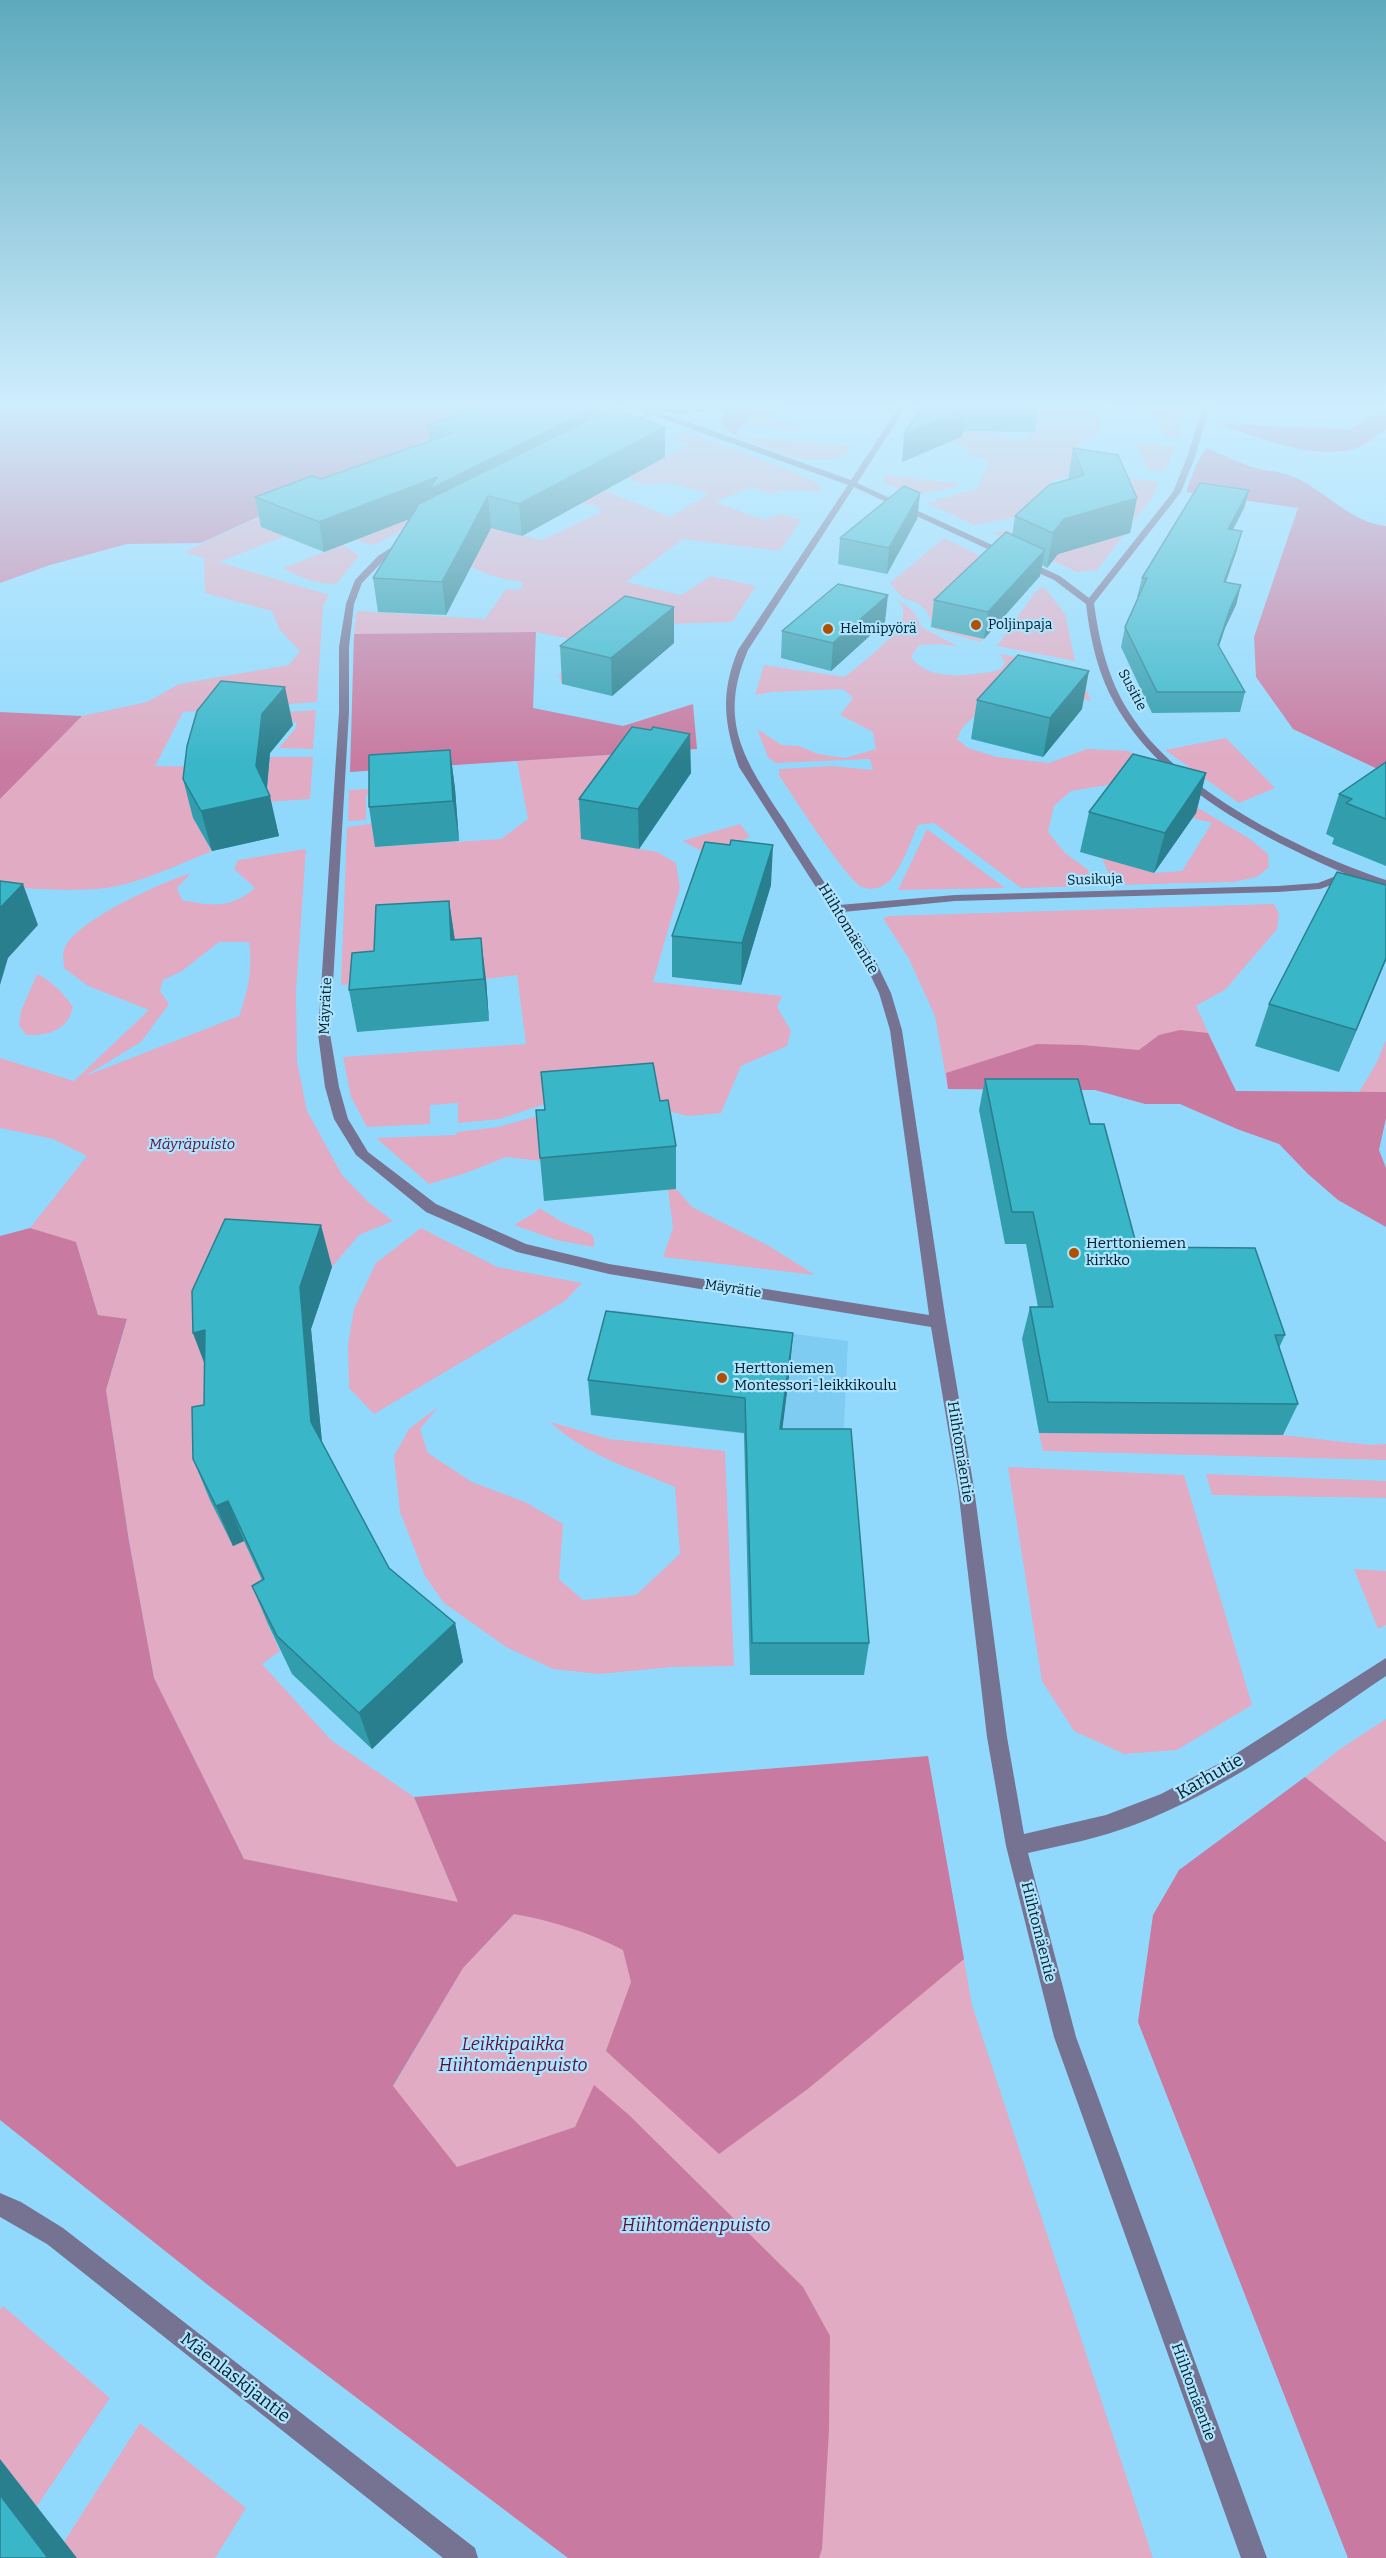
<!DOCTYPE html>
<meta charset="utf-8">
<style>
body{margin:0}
canvas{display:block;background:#91d9fc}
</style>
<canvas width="1386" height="2558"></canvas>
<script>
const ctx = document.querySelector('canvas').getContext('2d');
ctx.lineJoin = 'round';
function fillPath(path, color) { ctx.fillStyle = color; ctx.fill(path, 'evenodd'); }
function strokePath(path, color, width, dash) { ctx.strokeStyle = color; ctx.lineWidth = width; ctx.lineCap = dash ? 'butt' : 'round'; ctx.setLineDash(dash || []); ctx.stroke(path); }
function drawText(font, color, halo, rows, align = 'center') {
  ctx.font = font + ' Bitter,serif'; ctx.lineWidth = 4.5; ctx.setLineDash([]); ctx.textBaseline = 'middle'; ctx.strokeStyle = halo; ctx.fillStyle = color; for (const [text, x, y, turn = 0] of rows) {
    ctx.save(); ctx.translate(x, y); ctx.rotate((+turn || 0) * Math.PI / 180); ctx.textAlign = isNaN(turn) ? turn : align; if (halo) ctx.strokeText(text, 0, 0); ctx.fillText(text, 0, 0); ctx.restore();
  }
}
const built = new Path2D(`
 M613,1310l235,31 -5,105 -252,-31z`);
const green = new Path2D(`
 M463,404h139l17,6 5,4 -167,73 -50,40 -33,18 -30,-8 -82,-11 23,10 -66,26 110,33 -6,10 -6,97 -134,10 -28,54 57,1 -19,51 19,33c-32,13 -71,32 -106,37 -35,4 -70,1 -106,-2v-87l82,-83 65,-14 32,-18 110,-19 11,-14 -21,-22 -7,-18 -67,-18 -1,-35 -20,-6 295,-137z
 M759,404h27l-14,18 30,3 -4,6 -56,-5z
 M994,404h119l-9,3 -5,5 3,10 -5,14 -19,8 14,25 -40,12 -1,7 -21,27 -56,10 -47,-22 50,-15 12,-24 -4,-5 -17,-4v-5c-10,-11 -45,-11 -61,-13l7,-12 75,8 22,6 14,1 7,-13z
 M1149,409l36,1 -7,30c-17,-3 -20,-15 -27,-29h-9z
 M737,431l8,6 107,9 -8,11c-39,11 -74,-8 -110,-22z
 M685,432l64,22 67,28 5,5 1,4 -38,-1 -12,4 -20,-7 -37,15 49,18 16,-6 21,6 -21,31 -97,-12 -57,43 55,13 30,-19 45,10 -24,36 -68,2 -40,9 -63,50 -2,-8 12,-14 8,-20 -43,-9 -182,2 3,-23 128,8 21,-30 14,1 3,-8c-26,-3 -45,-10 -67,-24l23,-33 63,15 59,-28 -3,-5 -78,-21 78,2 72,29 39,-23 -40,-11 -23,2 -35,-13 38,-6 40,-22 -20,-5z
 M1146,444l30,3 -12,24 -16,-1 -11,-25z
 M885,475l71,8 3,3 -47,10 -29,-14z
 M1119,477l40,5 -7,16 -17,21 -23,-4z
 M1082,514l51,9 -36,47 -20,2 -84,-39 13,-3 51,24z
 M944,538l80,39 -82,52 42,10 -4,3 -45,-13 -9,-19 -10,-8 -13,-4 -13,-15z
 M343,545l16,11 -23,28c-20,0 -35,-6 -53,-16z
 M1044,587l21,27 10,47 -78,-15 39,-55z
 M898,600c13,8 19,13 23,27l38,20 -19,-3 -21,1 -8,12c18,26 62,18 89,13l5,-7 -5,-9 77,14 14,33 -81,-19 -48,46 -5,11 11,9 29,9 52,6 38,-14 42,2 28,26 -86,14 -17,15 -6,26 17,21 22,16 10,17 -76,2 -87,-65 -16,2c-7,15 -19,52 -34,60 -5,4 -16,5 -22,2 -16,-8 -70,-92 -83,-112v-6l53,-3 41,4 -3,-11 -95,4 -7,-6 -11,-28 25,16 17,1 19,8 27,4 31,-9 -3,-17 -33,-17 13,-17 -10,-9 -71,3 -17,3 9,-30 81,12c15,-13 62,-46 58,-68 -1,-3 -3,-6 -5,-9z
 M316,710l-3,39 -34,-1 17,-20v-6l-65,-6z
 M1226,738l49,50 -36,15 -74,-53z
 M634,753l-52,86 75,13 19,11 4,25 -27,94 129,14 -5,11 14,24 -4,15 -46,20 -20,47 -33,3 -20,-5 -123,-7 -45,15 -42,4v-20l-28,2v19l-63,3 -16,-30 -8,-40 183,-13 -9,-69 -31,4 -145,6 6,-158 29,-4v24l125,-8 27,-20 -11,-58z
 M270,757h43l-3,42 -44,3z
 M369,789l18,5 -21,1v25l-18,1 1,-31z
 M1178,796l72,43 18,15 1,13 -12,10 -24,5 -119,3 -12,-27 52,15 28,-2 30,-48 -19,-5 2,-5z
 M740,824l10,13 -40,18 -28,-14z
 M927,829l78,59 -107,2z
 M306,849l-10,142 1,71 10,49 35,64 26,27 25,19 -34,14 -27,32 -94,-6 6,280 36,77 -12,7 12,26 -18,13 69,76 83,57 45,106 -215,-44 -90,-180 -25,-138 -23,-151 21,-70 -29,-5 -22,-72 -46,-15 57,-72 -34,-17 -53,-11v-70l74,23 75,-71 -61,-24 -24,-18c0,-5 -2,-14 0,-18 9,-29 99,-68 127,-77l-14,15 5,12c31,6 48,9 73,-12l-21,-19 4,-9zM219,942h30c4,25 -1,50 -10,74l-154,60 56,-34 28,-38 -9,-13 3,-11 19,-9z
 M1274,904l5,10 -2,15 -51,60 -30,17 39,85 -287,-2 -13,-73 -26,-57 -26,-41 6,-2z
 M37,974c16,8 25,18 36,33 -5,23 -24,29 -47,28l-7,-10 2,-14z
 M1386,1040v52h-27l17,-28z
 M545,1114l-4,47 -35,-4 -40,16 -37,11 -53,-46 80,-3 1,-3 41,-5z
 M668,1189h8l16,18 77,39 46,29 -152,-18 10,-29z
 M539,1208l25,15 27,11 3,5v8l-38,-7 -42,-15 22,-13z
 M421,1228l76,39 85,16 -17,18 -191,113 -25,-26 -1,-44 6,-35 22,-46z
 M438,1407l-18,22 8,24 44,29 53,20 38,22 -4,55 24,21 53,-5 44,-41 -5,-67c-44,-19 -88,-31 -125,-65l59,17 116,12 9,215 -62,1 -73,7 -46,-5 -47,-22 -62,-44 -19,-27 -25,-64 -6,-56 15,-27z
 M1039,1433l244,2 87,10 16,-1v16l-343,-9z
 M1008,1467l176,8 68,230 -75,45 -53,4 -50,-23 -32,-50z
 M1206,1474l180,7v17l-174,-3z
 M1354,1569l32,2v54l-8,4z
 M1386,1719v123l-81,-65 35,-28z
 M928,1756l44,249 181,553h-585l-360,-273 185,-198 70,-119 51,-54z
 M3,2306l107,92 -73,108 -37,-46v-150z
 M140,2423l106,85 -31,50h-138l-13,-16z`);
const forest = new Path2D(`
 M0,404h463l17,11 -279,128 -74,1 -77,21 -50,18z
 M638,404h121l-25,31 -13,-11 3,-14 -47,4z
 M1375,414l11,1v15c-11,5 -20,16 -32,19 -45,11 -96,-12 -137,-26l133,7z
 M1206,448c15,6 31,14 47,19 12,4 25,4 36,8 35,13 59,47 97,51v247l-93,-44 -37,-52 -2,-40 44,-129 -112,-16 11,-29z
 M536,632l-3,76 90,18 70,-22 4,45 -347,23 4,-138z
 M0,712l82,4 -82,83z
 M1180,1030l28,3 28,58 150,1v26l-7,32 7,18v59l-48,-27 -30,-26 -29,-30 -42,-15 -57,-25h-35l-50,-14 -147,-1 -2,-16 91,-29 45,1 57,5 20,-15z
 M30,1228l46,14 22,73 29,4 -21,71 23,151 25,137 90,181 214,43 -44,-105 514,-41 36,203 -155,129 -90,66 -113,-103 25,-69 -8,-32c-35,-18 -70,-29 -109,-36l-51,54 -70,118 64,81 118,-40 19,-42 35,30 174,172 27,49 -1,94 -7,119 -3,9h-251l-360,-273 -208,-165v-884z
 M1305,1777l81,65v716h-38l-210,-536 15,-107 26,-45z`);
const minor = new Path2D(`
 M621,404h11l59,19 160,57 50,-76h7l-51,79 203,93 29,22 84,-106 14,-35 17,-53h6l-15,53 -14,35 -87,111c5,38 14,76 35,109 49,79 171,139 257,168v7l-32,-10 -34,12 -42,3 -323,9 -112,11 33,50 15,31 11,37 44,292 28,166 33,249 17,97 82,-19 55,-21 65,-34 160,-102v18c-81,55 -160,114 -252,149 -34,13 -70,20 -106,28l48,184 191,521h-26l-187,-521 -48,-191 -19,-109 -29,-249 -27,-161 -322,-53 -92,-22 -91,-40 -70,-57 -22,-36 -9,-32 -7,-53 21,-322v-65l7,-43 9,-24 23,-24 28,-18h3v4l-25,18 -22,23 -8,21 -5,43v65l-19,322 9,53 9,32 20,33 68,52 90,40 83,20 320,51 -39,-285 -11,-37 -15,-31 -125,-195c-15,-44 -19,-73 -1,-117l110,-165 -196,-70 -28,14h-4v-2l26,-14zM854,487l200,93 32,24c4,35 12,70 29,100 45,81 147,134 229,169l-26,10 -40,3 -323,9 -116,10c-18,-28 -37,-56 -55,-85 -39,-59 -67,-98 -36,-170z
 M0,2193l21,9 42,26 412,320 3,10h-35l-396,-314 -47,-27z`);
const wall = new Path2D(`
 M923,404h116l-4,28 -71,-1 -3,6 -59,25z
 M600,407l-2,8 67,42 -143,79 -31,-8 -45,87 -68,-3 -5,-34 37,-59 -86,33 -63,-25 -6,-30 66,-18 108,-38 -2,-16z
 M1073,448l64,50 -7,35 -72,21 -11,14 -5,-3 -2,11 -56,63 -53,-12 3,-27 78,-65 3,-19 53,-36z
 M1249,490l-5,18 -11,22 9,1 -5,19 -12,33 16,2 -5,20 -11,23 -6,18 26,46 -5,20 -88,1 -31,-66 4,-20 13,-30h-1l5,-19z
 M920,493l-3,26 -30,55 -49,-10 2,-26z
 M674,607v36l-62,53 -50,-12 -2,-38z
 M885,622l-54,49 -50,-13 1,-27z
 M977,700l105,9 -39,48 -72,-18z
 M293,725l-23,28 -3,36 12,47 -67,15 -19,-33 -10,-39z
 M450,750l5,39 4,52 -84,6 -6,-40z
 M1386,762v104l-54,-22 2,-6 -8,-4 13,-40z
 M691,773l-52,76 -58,-10 -2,-40z
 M1206,773l-10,40 -42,60 -74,-21 9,-40z
 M771,885l-30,100 -69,-8v-41z
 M1386,885v75l-47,112 -84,-26 14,-42z
 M449,901l6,39 31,39 3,42 -132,11 -8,-42 25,-39z
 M985,1079l105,45 47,123 148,88 -6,13 19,56 -15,31 -244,-2 -17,-94 8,-32h8l-12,-63h-21l-26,-134z
 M660,1101l16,45v43l-132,12 -4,-43 5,-48z
 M332,1267l-21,62 11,113 67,126 66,55 8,39 -91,87 -80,-75 -24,-50 -16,-38 10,-6 -18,-39 -11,5 -23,-46 -17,-41 11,-54 1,-40 -12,-32z
 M790,1368l-8,61 87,214 -5,32h-114l-6,-242 -153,-18 -3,-35z`);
const shadedWall = new Path2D(`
 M593,404h10l-3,3 -2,8 -166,95 -108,42 -5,-30z
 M967,405l-3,26 -3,6 -59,25 2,-27z
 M665,427v30l-143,79 -3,-32z
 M1249,490l-5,18 -21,40 5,-19z
 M920,493l-3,26 -30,55 2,-26z
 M488,496l3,32 -45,87 -4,-33z
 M1137,498l-7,35 -72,21 -11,14 6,-35 11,-14z
 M1242,531l-5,19 -18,52 5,-20z
 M1045,550l-5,26 -56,63 4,-27z
 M1241,585l-5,20 -11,23 -12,36 5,-19 12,-36z
 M888,595l-3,27 -54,49 2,-28z
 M674,607v36l-62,53 -1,-38z
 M1089,671l-7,38 -39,48 7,-39z
 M285,687l8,38 -23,28 -4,44 4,-1 9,40 -67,15 -11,-40 55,-45 6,-52z
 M690,734l1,39 -52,76 -1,-40z
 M450,750l5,39 4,52 -6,-40z
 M1206,773l-10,40 -42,60 11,-40z
 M773,845l-2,40 -30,100 1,-42z
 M23,884l15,41 -30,33 -8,27v-77z
 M449,901l6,41 -4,-2z
 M481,938l5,41 3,42 -5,-42z
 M1386,958v2l-47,112 17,-42z
 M321,1225l11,42 -21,62 13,134 -13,-41 -11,-135z
 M205,1330l4,45 -16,-42z
 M793,1333l-3,35 -12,96 2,-35z
 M228,1501l16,40 -11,5 -17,-40z
 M455,1623l8,39 -91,87 -13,-36z
 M0,2459l77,99h-29l-48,-63z`);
const building = new Path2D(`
 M486,404h107v1l5,1 -168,83 7,-12 -118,45 -64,-25 57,-21 9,3 131,-46 -25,-8z
 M923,404h116v1h-72l-3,5 -60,25z
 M610,409l55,18 -146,77 -31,-8 -46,86 -69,-4 46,-74z
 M1073,448l45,7 19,43 -73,21 -11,14 -38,-17 34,-31 35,-10z
 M1200,483l49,7 -21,39 14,2 -18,51 17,3 -11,24 -12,36 27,47h-88l-32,-65 22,-49h-5z
 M904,486l16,7 -31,55 -49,-10z
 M1006,532l39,18 -57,62 -54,-12z
 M838,584l50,11 -55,48 -51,-12z
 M625,596l49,11 -63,51 -51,-12z
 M1018,655l71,16 -39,47 -73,-18z
 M221,681l64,6 -23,27 -6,52 14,30 -69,15 -18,-32 4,-33 10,-35z
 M632,727l19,3 2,-3 37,7 -52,75 -59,-10z
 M450,750l3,51 -84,6v-52z
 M1133,754l73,19 -41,60 -76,-21z
 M1386,762v57l-40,-16 6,-4 -13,-5z
 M731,840l42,5 -31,98 -70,-7 33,-94 25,3z
 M1337,872l49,13v73l-30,72 -87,-26z
 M0,881l23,3 -23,24z
 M449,901l2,39 30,-2 3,41 -135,11 3,-37 22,-2 2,-46z
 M653,1063l7,38 8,-1 8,46 -136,12 -4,-48h9l-4,-38z
 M985,1079h93l12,45h14l33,123 118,1 30,87h-10l23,69 -250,-2 -18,-95h23l-20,-95h-21z
 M225,1219l96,6 -21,62 11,135 78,146 66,55 -96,90 -82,-77 -25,-50 12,-7 -36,-78 -12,5 -23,-47 -1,-52 12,-2 1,-75 -12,3 -1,-42z
 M606,1311l187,22 -13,96h71l18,214h-117l-7,-245 -157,-18z
 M0,2495l48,63h-48z`);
const markers = [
 [976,625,6,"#af5000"],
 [828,629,6,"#af5000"],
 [1074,1253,6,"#af5000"],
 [722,1378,6,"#af5000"]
];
const farPoinames = [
 ["Poljinpaja",988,625],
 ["Helmipyörä",840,629]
];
const farStreetnames = [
 ["Susitie",1132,690,62],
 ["Susikuja",1095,880,-2],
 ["Mäyrätie",326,1006,-87],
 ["Mäyrätie",733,1289,9]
];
const streetNames = [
 ["Hiihtomäentie",848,929,59],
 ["Hiihtomäentie",960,1452,81],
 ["Hiihtomäentie",1038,1932,76],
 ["Hiihtomäentie",1193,2392,70]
];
const parkNames = [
 ["Mäyräpuisto",192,1145]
];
const poiNames = [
 ["Herttoniemen",1086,1244],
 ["kirkko",1086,1261],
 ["Herttoniemen",734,1369],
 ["Montessori-leikkikoulu",734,1386]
];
const nearStreetnames = [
 ["Karhutie",1210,1777,-30],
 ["Mäenlaskijantie",235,2378,38]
];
const nearParknames = [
 ["Leikkipaikka",513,2045],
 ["Hiihtomäenpuisto",513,2066],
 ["Hiihtomäenpuisto",696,2226]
];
fillPath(built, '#7eccf1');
fillPath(green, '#e0abc3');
fillPath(forest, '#c97aa0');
fillPath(minor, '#767392');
fillPath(wall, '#329dad');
fillPath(shadedWall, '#297f8d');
fillPath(building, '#3ab6c9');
strokePath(building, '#297f8d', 1.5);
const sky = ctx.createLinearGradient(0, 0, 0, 762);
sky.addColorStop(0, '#5eaabd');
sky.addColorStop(0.53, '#ceeefe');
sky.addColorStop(1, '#ceeefe00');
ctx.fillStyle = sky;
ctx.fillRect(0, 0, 1386, 762);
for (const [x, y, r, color] of markers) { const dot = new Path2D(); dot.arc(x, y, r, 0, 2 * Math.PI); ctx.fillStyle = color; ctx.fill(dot); strokePath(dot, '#afe4fe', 2); }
drawText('14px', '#001e2b', '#afe4fe', farPoinames, 'left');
drawText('14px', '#001e2b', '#afe4fe', farStreetnames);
drawText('15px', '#001e2b', '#afe4fe', streetNames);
drawText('italic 15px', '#59123b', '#afe4fe', parkNames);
drawText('15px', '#001e2b', '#afe4fe', poiNames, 'left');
drawText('18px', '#001e2b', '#afe4fe', nearStreetnames);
drawText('italic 18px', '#59123b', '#afe4fe', nearParknames);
</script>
